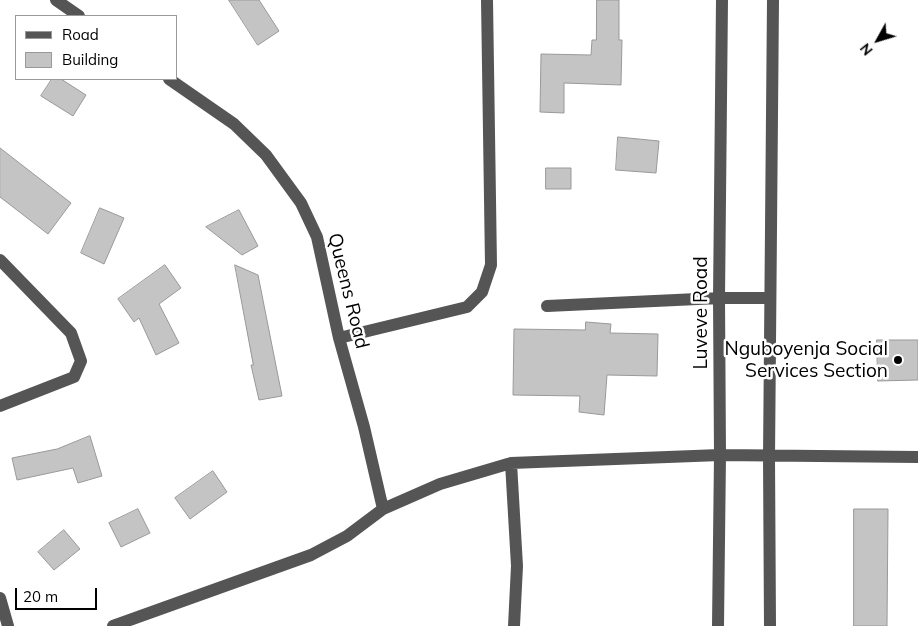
<!DOCTYPE html>
<style>
body{margin:0}
#map{position:relative;width:918px;height:626px;overflow:hidden;background:#fff;font-family:Mulish,sans-serif}
canvas{display:block}
.legend{position:absolute;left:15px;top:15px;width:162px;height:65px;box-sizing:border-box;background:#fff;border:1px solid #999;margin:0;padding:6px 9px;list-style:none;font-size:15px;color:#000}
.legend li{display:flex;align-items:center;gap:10px;height:25px}
.legend b{width:25px;border:1px solid #999}
.north{position:absolute;left:853px;top:15px;width:50px;height:50px;-webkit-text-stroke:4px #fff;paint-order:stroke;rotate:231deg;font-size:14px;font-weight:700;line-height:20px;text-align:center;color:#000}
.north::after{content:'';display:block;margin:auto;width:18px;height:22px;background:#000;clip-path:polygon(50% 0,100% 100%,50% 72%,0 100%)}
.scale{position:absolute;left:15px;top:588px;width:82px;height:22px;box-sizing:border-box;border:2px solid #000;border-top:0;padding-left:6px;font-size:15px;line-height:18px;white-space:nowrap;color:#000;-webkit-text-stroke:4px #fff;paint-order:stroke}
</style>
<div id="map">
<canvas width="918" height="626"></canvas>
<ul class="legend">
<li><b style="height:6px;background:#555"></b>Road</li>
<li><b style="height:14px;background:#c4c4c4"></b>Building</li>
</ul>
<div class="north">N</div>
<div class="scale">20 m</div>
</div>
<script>
const ctx = document.querySelector('canvas').getContext('2d');
ctx.lineJoin = 'round';
function fillPath(path, color) { ctx.fillStyle = color; ctx.fill(path, 'evenodd'); }
function strokePath(path, color, width, dash) { ctx.strokeStyle = color; ctx.lineWidth = width; ctx.lineCap = dash ? 'butt' : 'round'; ctx.setLineDash(dash || []); ctx.stroke(path); }
function drawText(font, color, halo, rows, align = 'center') {
  ctx.font = font + ' Mulish,sans-serif'; ctx.lineWidth = 5; ctx.setLineDash([]); ctx.textBaseline = 'middle'; ctx.strokeStyle = halo; ctx.fillStyle = color; for (const [text, x, y, turn = 0] of rows) {
    ctx.save(); ctx.translate(x, y); ctx.rotate((+turn || 0) * Math.PI / 180); ctx.textAlign = isNaN(turn) ? turn : align; if (halo) ctx.strokeText(text, 0, 0); ctx.fillText(text, 0, 0); ctx.restore();
  }
}
const building = new Path2D(`
 M229,0h30l20,31 -21,14z
 M597,0h22v40h3l-1,45 -57,-2v30l-24,-1 1,-58 50,1 1,-15h4z
 M52,79h9l25,16 -13,21 -32,-20z
 M618,137l41,4 -3,32 -40,-3z
 M0,148l71,55 -23,31 -48,-37z
 M546,168h25v21h-25z
 M100,208l24,10 -20,46 -23,-11z
 M239,210l19,36 -16,9 -36,-28z
 M165,265l16,23 -22,16 20,39 -23,12 -17,-37 -5,4 -16,-23z
 M235,265l23,10 24,121 -23,4 -8,-35h2z
 M586,322l25,2 -1,9 48,1 -1,42 -50,-1 -3,40 -25,-3 1,-16 -67,-1 1,-66 71,1z
 M877,340h41v40l-40,1z
 M90,436l12,40 -24,7 -5,-15 -56,12 -5,-22 45,-9z
 M213,471l14,21 -37,27 -15,-21z
 M138,509l12,24 -29,14 -12,-24z
 M854,509h34l-1,117h-33z
 M64,530l16,19 -26,21 -16,-18z`);
const minor = new Path2D(`
 M56,0l23,16
 M169,79l65,45 32,31 35,48 16,34 22,101 25,89 19,82
 M0,260l71,73 10,28 -7,16 -74,29
 M547,306l172,-8h51
 M339,338l128,-31 15,-15 9,-27 -4,-265
 M511,463l6,103 -3,60
 M0,598l8,28
 M113,626l198,-71 36,-19 36,-27 57,-25 71,-21 209,-8 198,2
 M718,626l2,-171 -1,-157 3,-298
 M770,626l-1,-169 4,-457`);
const markers = [
 [898,360,5,"#000"]
];
const streetNames = [
 ["Queens Road",348,291,76],
 ["Luveve Road",701,313,-90]
];
const poiNames = [
 ["Nguboyenja Social",888,349],
 ["Services Section",888,371]
];
fillPath(building, '#c4c4c4');
strokePath(building, '#999', 1);
strokePath(minor, '#555', 12);
for (const [x, y, r, color] of markers) { const dot = new Path2D(); dot.arc(x, y, r, 0, 2 * Math.PI); ctx.fillStyle = color; ctx.fill(dot); strokePath(dot, '#fff', 2); }
drawText('19px', '#000', '#fff', streetNames);
drawText('19px', '#000', '#fff', poiNames, 'right');
</script>
